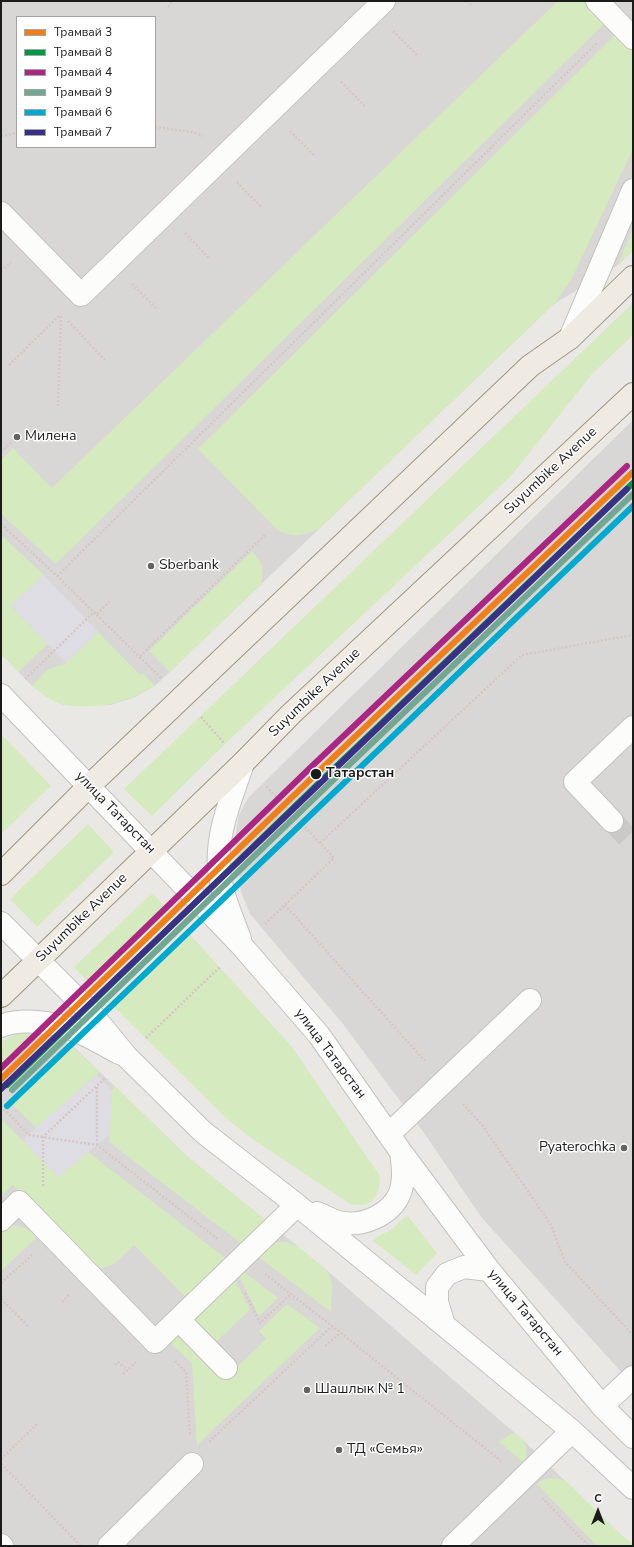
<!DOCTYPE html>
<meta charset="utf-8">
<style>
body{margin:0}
#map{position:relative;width:634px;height:1547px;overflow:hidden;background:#eae8e4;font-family:"Nunito Sans",sans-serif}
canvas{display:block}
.frame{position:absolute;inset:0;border:2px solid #1b1b1b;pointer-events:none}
.legend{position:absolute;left:16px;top:16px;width:140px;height:132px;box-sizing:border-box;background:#fff;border:1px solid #a4a4a4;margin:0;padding:5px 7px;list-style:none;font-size:12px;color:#1b1b1b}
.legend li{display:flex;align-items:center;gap:8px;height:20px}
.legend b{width:20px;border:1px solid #a4a4a4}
.north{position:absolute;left:578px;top:1491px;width:40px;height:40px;-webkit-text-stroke:3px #fff;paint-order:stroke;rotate:0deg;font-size:11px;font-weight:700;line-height:16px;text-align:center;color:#1b1b1b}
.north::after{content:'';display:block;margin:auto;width:14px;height:18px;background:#1b1b1b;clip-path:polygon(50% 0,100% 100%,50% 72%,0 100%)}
</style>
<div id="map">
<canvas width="634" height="1547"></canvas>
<div class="frame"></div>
<ul class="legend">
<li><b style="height:5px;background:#ef7f1b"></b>Трамвай 3</li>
<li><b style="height:5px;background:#009746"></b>Трамвай 8</li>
<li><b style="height:5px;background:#a92683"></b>Трамвай 4</li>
<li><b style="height:5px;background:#72a891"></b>Трамвай 9</li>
<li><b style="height:5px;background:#00a9ce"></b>Трамвай 6</li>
<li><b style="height:5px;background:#393186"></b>Трамвай 7</li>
</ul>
<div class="north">С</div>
</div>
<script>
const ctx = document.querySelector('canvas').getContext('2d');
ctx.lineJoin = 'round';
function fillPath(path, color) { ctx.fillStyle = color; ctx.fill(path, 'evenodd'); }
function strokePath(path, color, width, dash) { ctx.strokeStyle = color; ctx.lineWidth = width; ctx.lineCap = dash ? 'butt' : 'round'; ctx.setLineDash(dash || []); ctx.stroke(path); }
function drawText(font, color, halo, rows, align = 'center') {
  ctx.font = font + ' "Nunito Sans",sans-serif'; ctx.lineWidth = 3; ctx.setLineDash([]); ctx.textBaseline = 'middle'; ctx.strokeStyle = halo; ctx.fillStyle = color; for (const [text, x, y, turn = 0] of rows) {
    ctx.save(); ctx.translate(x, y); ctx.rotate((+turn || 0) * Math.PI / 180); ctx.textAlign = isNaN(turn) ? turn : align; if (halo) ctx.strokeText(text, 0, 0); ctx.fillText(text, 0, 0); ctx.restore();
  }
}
const residential = new Path2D(`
 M1,1h632v249l-15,15 -64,39 -399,382 -20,11 -24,8 -24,1 -23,-1 -18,-9 -14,-10 -31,-32zM17,17h138v130h-138z
 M633,420v965l-151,-167 -58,-85 -81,-109 -93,-110 -9,-22 -6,-55 4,-22 9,-17z
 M17,1034h23l16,3 18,10 114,110 135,110 201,174 98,95 11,8v2h-632v-504z`);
const grass = new Path2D(`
 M558,1h28l20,21 -550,542 -55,-50v-54l12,-12 39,40z
 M617,33l16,17v99l-62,131 -17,24 -235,225c-17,7 -28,10 -44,-1l-77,-79z
 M633,228v22l-15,15z
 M633,303v32l-41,39 -81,102 -286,268 -73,72 -28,-27z
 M1,535l43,40 -33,31 37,38 -30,28 -17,-18z
 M252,551c10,10 13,19 9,33l-91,88 -21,-21z
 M98,632l42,43 3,-2 12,13c-26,14 -46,22 -76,20 -5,0 -11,0 -15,-1 -12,-3 -23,-12 -32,-19l15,-16 19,-7z
 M1,734l50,52 -50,48z
 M88,824l26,28 -77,75 -27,-28z
 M152,893l17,18 -78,74 -17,-18z
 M186,930l106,117 88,129c-1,21 -6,32 -30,28l-99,-66 -24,-19 -116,-115z
 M17,1034h23l-39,38v-30z
 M68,1043l32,29 -64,56 -27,-27z
 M115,1086l73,71 79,64 -25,23 -133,-102 3,-52z
 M1,1119l57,57 30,-24 140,108 -41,39 -53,-54c-15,14 -25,31 -46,18l-75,-78 -12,11z
 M407,1215l30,38 -21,22 -44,-35 20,-11z
 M12,1225c12,1 17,4 25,12l-36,34v-38z
 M282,1242l8,1 8,3 30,26 4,12 -1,28 -75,-57 16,-12z
 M241,1270l37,28 -19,18 -21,-42z
 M234,1278l16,32 -35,33 23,23 28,-27 -7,-8 28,-27 33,24 -123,117 -5,-81 -23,-23z
 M514,1434c14,4 14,18 11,30l-26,-22 10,-7z
 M551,1478l9,1 7,3 55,54 11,8v2h-36l-60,-62 6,-4z`);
const parking = new Path2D(`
 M198,449l77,79 -42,42 -78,-80z
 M134,1245l65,66 -44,43 -64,-66z`);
const plaza = new Path2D(`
 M44,575l54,57 -32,31 -55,-57z
 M96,1075l16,15 -3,45 -51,42 -36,-37z`);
const minorTunnel = new Path2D(`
 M612,821l21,22`);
const path = new Path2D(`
 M467,1l4,4
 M168,7l5,-6
 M393,31l25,25
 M341,82l25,25
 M155,127l37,5 11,4
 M290,131l25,25
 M1,136l16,-3
 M237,182l25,26
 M185,233l25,26
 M1,271l10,-9
 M132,284l25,25
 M68,321l37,39
 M9,365l52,-51
 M58,406l3,-91
 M1,452l12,-11
 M1,524l56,52 105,103
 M57,576l541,-534
 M97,614l12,-12
 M140,656l125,-121
 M25,679l69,-67
 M201,717l23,26
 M320,843l202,-188 111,-20
 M285,905l140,156
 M265,924l69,-66 -68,-72
 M146,1038l74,-71
 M463,1104l19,21 69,100 14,37 68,73
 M1,1106l28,29 68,10 122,95
 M97,1145v-59
 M43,1186v-49l62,-59
 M265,1274l67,52 169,135
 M1,1283l31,-28
 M245,1293l15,30 31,-29
 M1,1299l27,27
 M62,1302l7,-7
 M325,1346l15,-13
 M175,1361l11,11 4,64
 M115,1365l3,-3 9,8
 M123,1374l13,-12
 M209,1442l123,-116
 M1,1459l37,-36
 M1,1464l80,82
 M542,1498l47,48`);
const minor = new Path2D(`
 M597,1l36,37
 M1,213l80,82 303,-294
 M570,338l63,-148
 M1,695l241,251 77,89 82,117 88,118 113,136 31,31
 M612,821l-37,-39 58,-55
 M1,923l90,90 36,44 76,75 94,73 147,120 128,106 61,57
 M240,939c-8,-22 -19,-46 -21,-70 -3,-37 13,-72 24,-106
 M1,1026c20,-8 53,-4 73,4 16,6 30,15 45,23
 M389,1134l141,-134
 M317,1213c8,3 17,9 26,10 20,3 47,-8 56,-28 6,-13 4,-29 2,-43
 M1,1220l18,-18 136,140 142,-137
 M179,1320l47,48
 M444,1325l-7,-23v-15l10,-13 17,-7 25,3
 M602,1406l31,-29
 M1,1545l1,1
 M109,1546l83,-82
 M453,1546l119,-115`);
const major = new Path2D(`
 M1,874l88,-88 441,-420 40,-28 63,-61
 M1,996l242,-233 48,-49 342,-320`);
const tram1 = new Path2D(`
 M1,1079l315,-305 317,-302`);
const tram2 = new Path2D(`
 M7,1085l315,-305 311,-297`);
const tram3 = new Path2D(`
 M1,1068l309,-300 317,-302`);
const tram4 = new Path2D(`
 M12,1090l315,-304 306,-292`);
const tram5 = new Path2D(`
 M7,1106l626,-600`);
const tram6 = new Path2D(`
 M1,1089l626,-600`);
const markers = [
 [17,437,4,"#636361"],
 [151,566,4,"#636361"],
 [316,774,6,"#1b1b1b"],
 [624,1148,4,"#636361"],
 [307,1390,4,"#636361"],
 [339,1450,4,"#636361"]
];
const poiNames = [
 ["Милена",25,437],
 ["Sberbank",159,566],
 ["Pyaterochka",616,1148,"right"],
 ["Шашлык № 1",315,1390],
 ["ТД «Семья»",347,1450]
];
const streetNames = [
 ["Suyumbike Avenue",551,471,-43],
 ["Suyumbike Avenue",315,693,-44],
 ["улица Татарстан",115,813,46],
 ["Suyumbike Avenue",82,918,-44],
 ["улица Татарстан",330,1054,53],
 ["улица Татарстан",525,1313,50]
];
const stopNames = [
 ["Татарстан",326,774]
];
fillPath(residential, '#d9d7d5');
fillPath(grass, '#d5eabf');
fillPath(parking, '#d8d7d6');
fillPath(plaza, '#dedde3');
strokePath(minorTunnel, '#cbc9c6', 22, [22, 11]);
strokePath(minor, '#c2c2c0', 24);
strokePath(major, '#a09680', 24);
strokePath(path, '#d6c7c3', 2.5, [2, 2]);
strokePath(minor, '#fcfcfb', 22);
strokePath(major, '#f0ebe2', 22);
strokePath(tram1, '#ef7f1b', 6);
strokePath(tram2, '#009746', 6);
strokePath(tram3, '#a92683', 6);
strokePath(tram4, '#72a891', 6);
strokePath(tram5, '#00a9ce', 6);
strokePath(tram6, '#393186', 6);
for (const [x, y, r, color] of markers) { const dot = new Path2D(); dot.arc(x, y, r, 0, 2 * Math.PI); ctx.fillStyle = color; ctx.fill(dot); strokePath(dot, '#fff', 1.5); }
drawText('14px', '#1b1b1b', '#fff', poiNames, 'left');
drawText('14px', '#1b1b1b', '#fff', streetNames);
drawText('bold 14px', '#1b1b1b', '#fff', stopNames, 'left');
</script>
